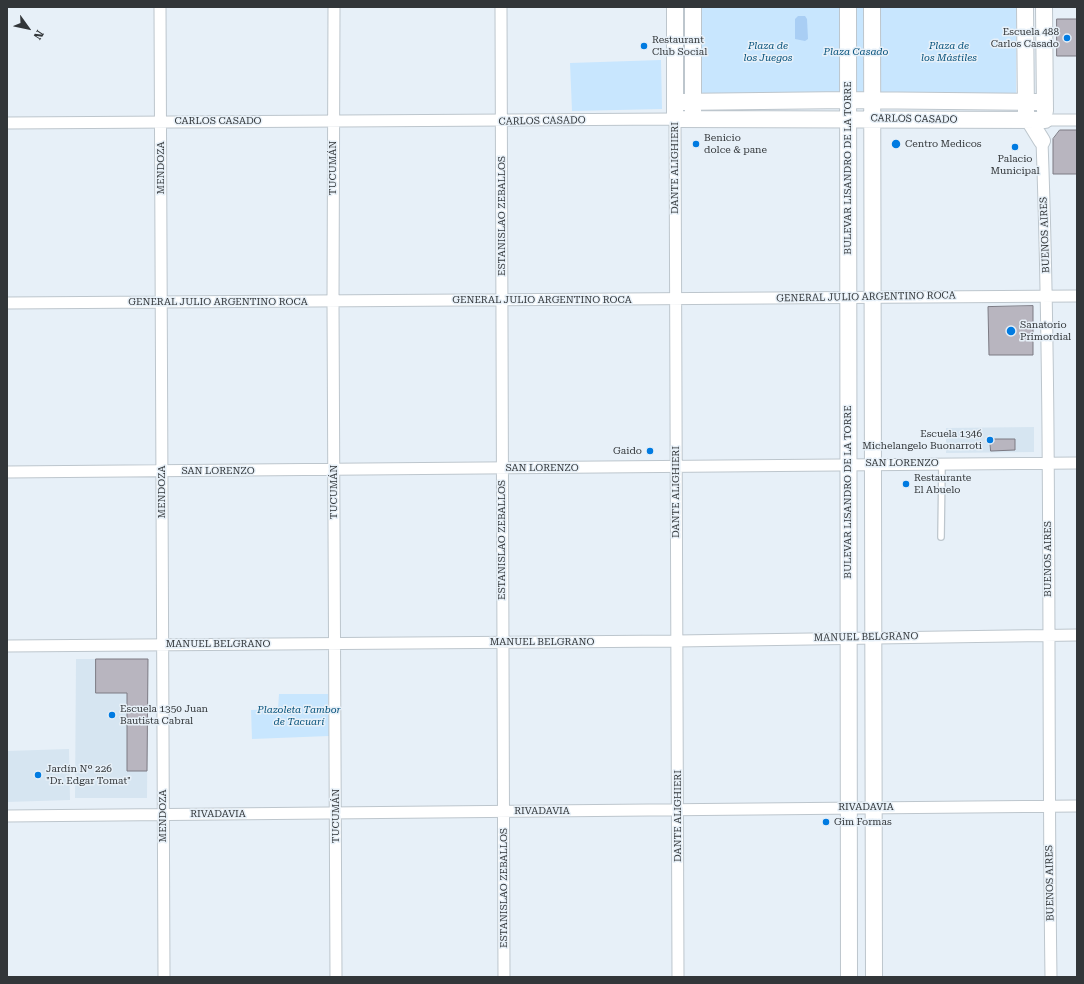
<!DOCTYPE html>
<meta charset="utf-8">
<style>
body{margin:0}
#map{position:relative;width:1084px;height:984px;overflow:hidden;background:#e7f0f8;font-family:"Roboto Serif",serif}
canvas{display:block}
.frame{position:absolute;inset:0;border:8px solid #323639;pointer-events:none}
.north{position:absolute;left:8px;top:8px;width:40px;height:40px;-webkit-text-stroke:3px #e7f0f8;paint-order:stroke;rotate:123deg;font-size:11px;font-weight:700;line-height:16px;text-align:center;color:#323639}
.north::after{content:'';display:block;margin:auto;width:14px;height:18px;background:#323639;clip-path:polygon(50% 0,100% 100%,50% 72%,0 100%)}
</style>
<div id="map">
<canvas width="1084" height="984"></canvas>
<div class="frame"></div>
<div class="north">N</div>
</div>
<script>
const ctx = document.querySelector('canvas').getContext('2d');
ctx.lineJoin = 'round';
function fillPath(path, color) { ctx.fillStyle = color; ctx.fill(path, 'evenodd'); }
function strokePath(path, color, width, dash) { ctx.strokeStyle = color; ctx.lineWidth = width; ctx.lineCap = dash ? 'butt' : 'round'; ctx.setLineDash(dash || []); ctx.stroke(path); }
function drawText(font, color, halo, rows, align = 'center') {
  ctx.font = font + ' "Roboto Serif",serif'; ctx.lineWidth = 3; ctx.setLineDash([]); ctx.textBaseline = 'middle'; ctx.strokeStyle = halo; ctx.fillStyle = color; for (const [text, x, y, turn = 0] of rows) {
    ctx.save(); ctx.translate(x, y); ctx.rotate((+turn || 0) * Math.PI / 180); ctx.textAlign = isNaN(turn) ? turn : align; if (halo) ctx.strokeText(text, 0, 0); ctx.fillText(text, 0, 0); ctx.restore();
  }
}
const built = new Path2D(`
 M1034,427v25l-88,1v-25z
 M76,659h72l-1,139h-72z
 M69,749l1,51 -63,2v-51z`);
const green = new Path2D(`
 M697,7h319v90l-320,1z
 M661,60l1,49 -90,2 -2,-48z
 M279,694h49l1,42 -77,3 -1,-29 27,-1z`);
const water = new Path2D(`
 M798,16h7l2,3 1,20 -3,2 -10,-2v-20z`);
const building = new Path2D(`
 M1057,19h20v37h-20z
 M1060,130h17v44h-24v-35z
 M1033,306v49h-44l-1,-48z
 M990,439h25v11l-24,1z
 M96,659h52l-1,112h-20v-78h-31z`);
const lane = new Path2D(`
 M941,537l1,-73`);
const street = new Path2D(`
 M160,7l4,970
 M334,7l-1,295 3,675
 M501,7l3,970
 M1045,120h32
 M7,123c223,-3 445,-1 668,-4l3,858
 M1042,141c10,278 5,557 9,836
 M7,303l1070,-7
 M7,472l1070,-9
 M7,646l670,-5 400,-6
 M7,816l1070,-10`);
const secondary = new Path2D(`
 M675,7v112l370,1
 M848,7l1,970
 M872,7l2,970
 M1025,7l1,108 16,26
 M1044,7l1,104
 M675,102l173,-2 197,2
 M693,112v-105`);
const markers = [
 [1067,38,4,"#017be1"],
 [644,46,4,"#017be1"],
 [696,144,4,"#017be1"],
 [896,144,5,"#017be1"],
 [1015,147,4,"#017be1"],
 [1011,331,5,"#017be1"],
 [990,440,4,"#017be1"],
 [650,451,4,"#017be1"],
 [906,484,4,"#017be1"],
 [112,715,4,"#017be1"],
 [38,775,4,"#017be1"],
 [826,822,4,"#017be1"]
];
const poiNames = [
 ["Escuela 488",1059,32,"right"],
 ["Carlos Casado",1059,44,"right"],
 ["Restaurant",652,40],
 ["Club Social",652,52],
 ["Benicio",704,138],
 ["dolce & pane",704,150],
 ["Centro Medicos",905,144],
 ["Palacio",1015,159,"center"],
 ["Municipal",1015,171,"center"],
 ["Sanatorio",1020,325],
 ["Primordial",1020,337],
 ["Escuela 1346",982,434,"right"],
 ["Michelangelo Buonarroti",982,446,"right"],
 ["Gaido",642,451,"right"],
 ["Restaurante",914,478],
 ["El Abuelo",914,490],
 ["Escuela 1350 Juan",120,709],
 ["Bautista Cabral",120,721],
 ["Jardín Nº 226",46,769],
 ["\"Dr. Edgar Tomat\"",46,781],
 ["Gim Formas",834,822]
];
const parkNames = [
 ["Plaza de",768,46],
 ["los Juegos",768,58],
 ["Plaza de",949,46],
 ["los Mástiles",949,58],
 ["Plaza Casado",856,52],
 ["Plazoleta Tambor",299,710],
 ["de Tacuarí",299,722]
];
const streetNames = [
 ["CARLOS CASADO",914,119,1],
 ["CARLOS CASADO",218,121],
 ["CARLOS CASADO",542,121,-1],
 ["MENDOZA",161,168,-90],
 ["TUCUMÁN",333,168,-90],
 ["DANTE ALIGHIERI",675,168,-90],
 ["BULEVAR LISANDRO DE LA TORRE",848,168,-90],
 ["ESTANISLAO ZEBALLOS",502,216,-90],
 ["BUENOS AIRES",1045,235,-92],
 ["GENERAL JULIO ARGENTINO ROCA",866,297,-1],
 ["GENERAL JULIO ARGENTINO ROCA",542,300],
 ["GENERAL JULIO ARGENTINO ROCA",218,302],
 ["SAN LORENZO",902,463],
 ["SAN LORENZO",542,468],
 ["SAN LORENZO",218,471],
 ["MENDOZA",162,492,-90],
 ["TUCUMÁN",334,492,-90],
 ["DANTE ALIGHIERI",676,492,-90],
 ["BULEVAR LISANDRO DE LA TORRE",848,492,-90],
 ["ESTANISLAO ZEBALLOS",502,540,-90],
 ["BUENOS AIRES",1048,559,-90],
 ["MANUEL BELGRANO",866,637,-1],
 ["MANUEL BELGRANO",542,642],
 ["MANUEL BELGRANO",218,644],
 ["RIVADAVIA",866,807],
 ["RIVADAVIA",542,811],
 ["RIVADAVIA",218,814],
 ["MENDOZA",163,816,-90],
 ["TUCUMÁN",336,816,-90],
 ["DANTE ALIGHIERI",678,816,-90],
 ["BUENOS AIRES",1050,883,-91],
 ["ESTANISLAO ZEBALLOS",504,888,-90]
];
fillPath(built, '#d6e5f1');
fillPath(green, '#c8e6fe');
fillPath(water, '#a9cef4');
fillPath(building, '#b8b5bf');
strokePath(building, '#7c7a83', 1);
strokePath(lane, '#bdc6cd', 8);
strokePath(street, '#bdc6cd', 13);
strokePath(secondary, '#bdc6cd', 18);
strokePath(lane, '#fff', 5.5);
strokePath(street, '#fff', 11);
strokePath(secondary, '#fff', 16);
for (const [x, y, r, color] of markers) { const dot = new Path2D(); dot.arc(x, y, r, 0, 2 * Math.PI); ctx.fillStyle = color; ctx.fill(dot); strokePath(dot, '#e7f0f8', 1.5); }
drawText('10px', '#323639', '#e7f0f8', poiNames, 'left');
drawText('italic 10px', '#04507a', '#e7f0f8', parkNames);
drawText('10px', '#323639', '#e7f0f8', streetNames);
</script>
